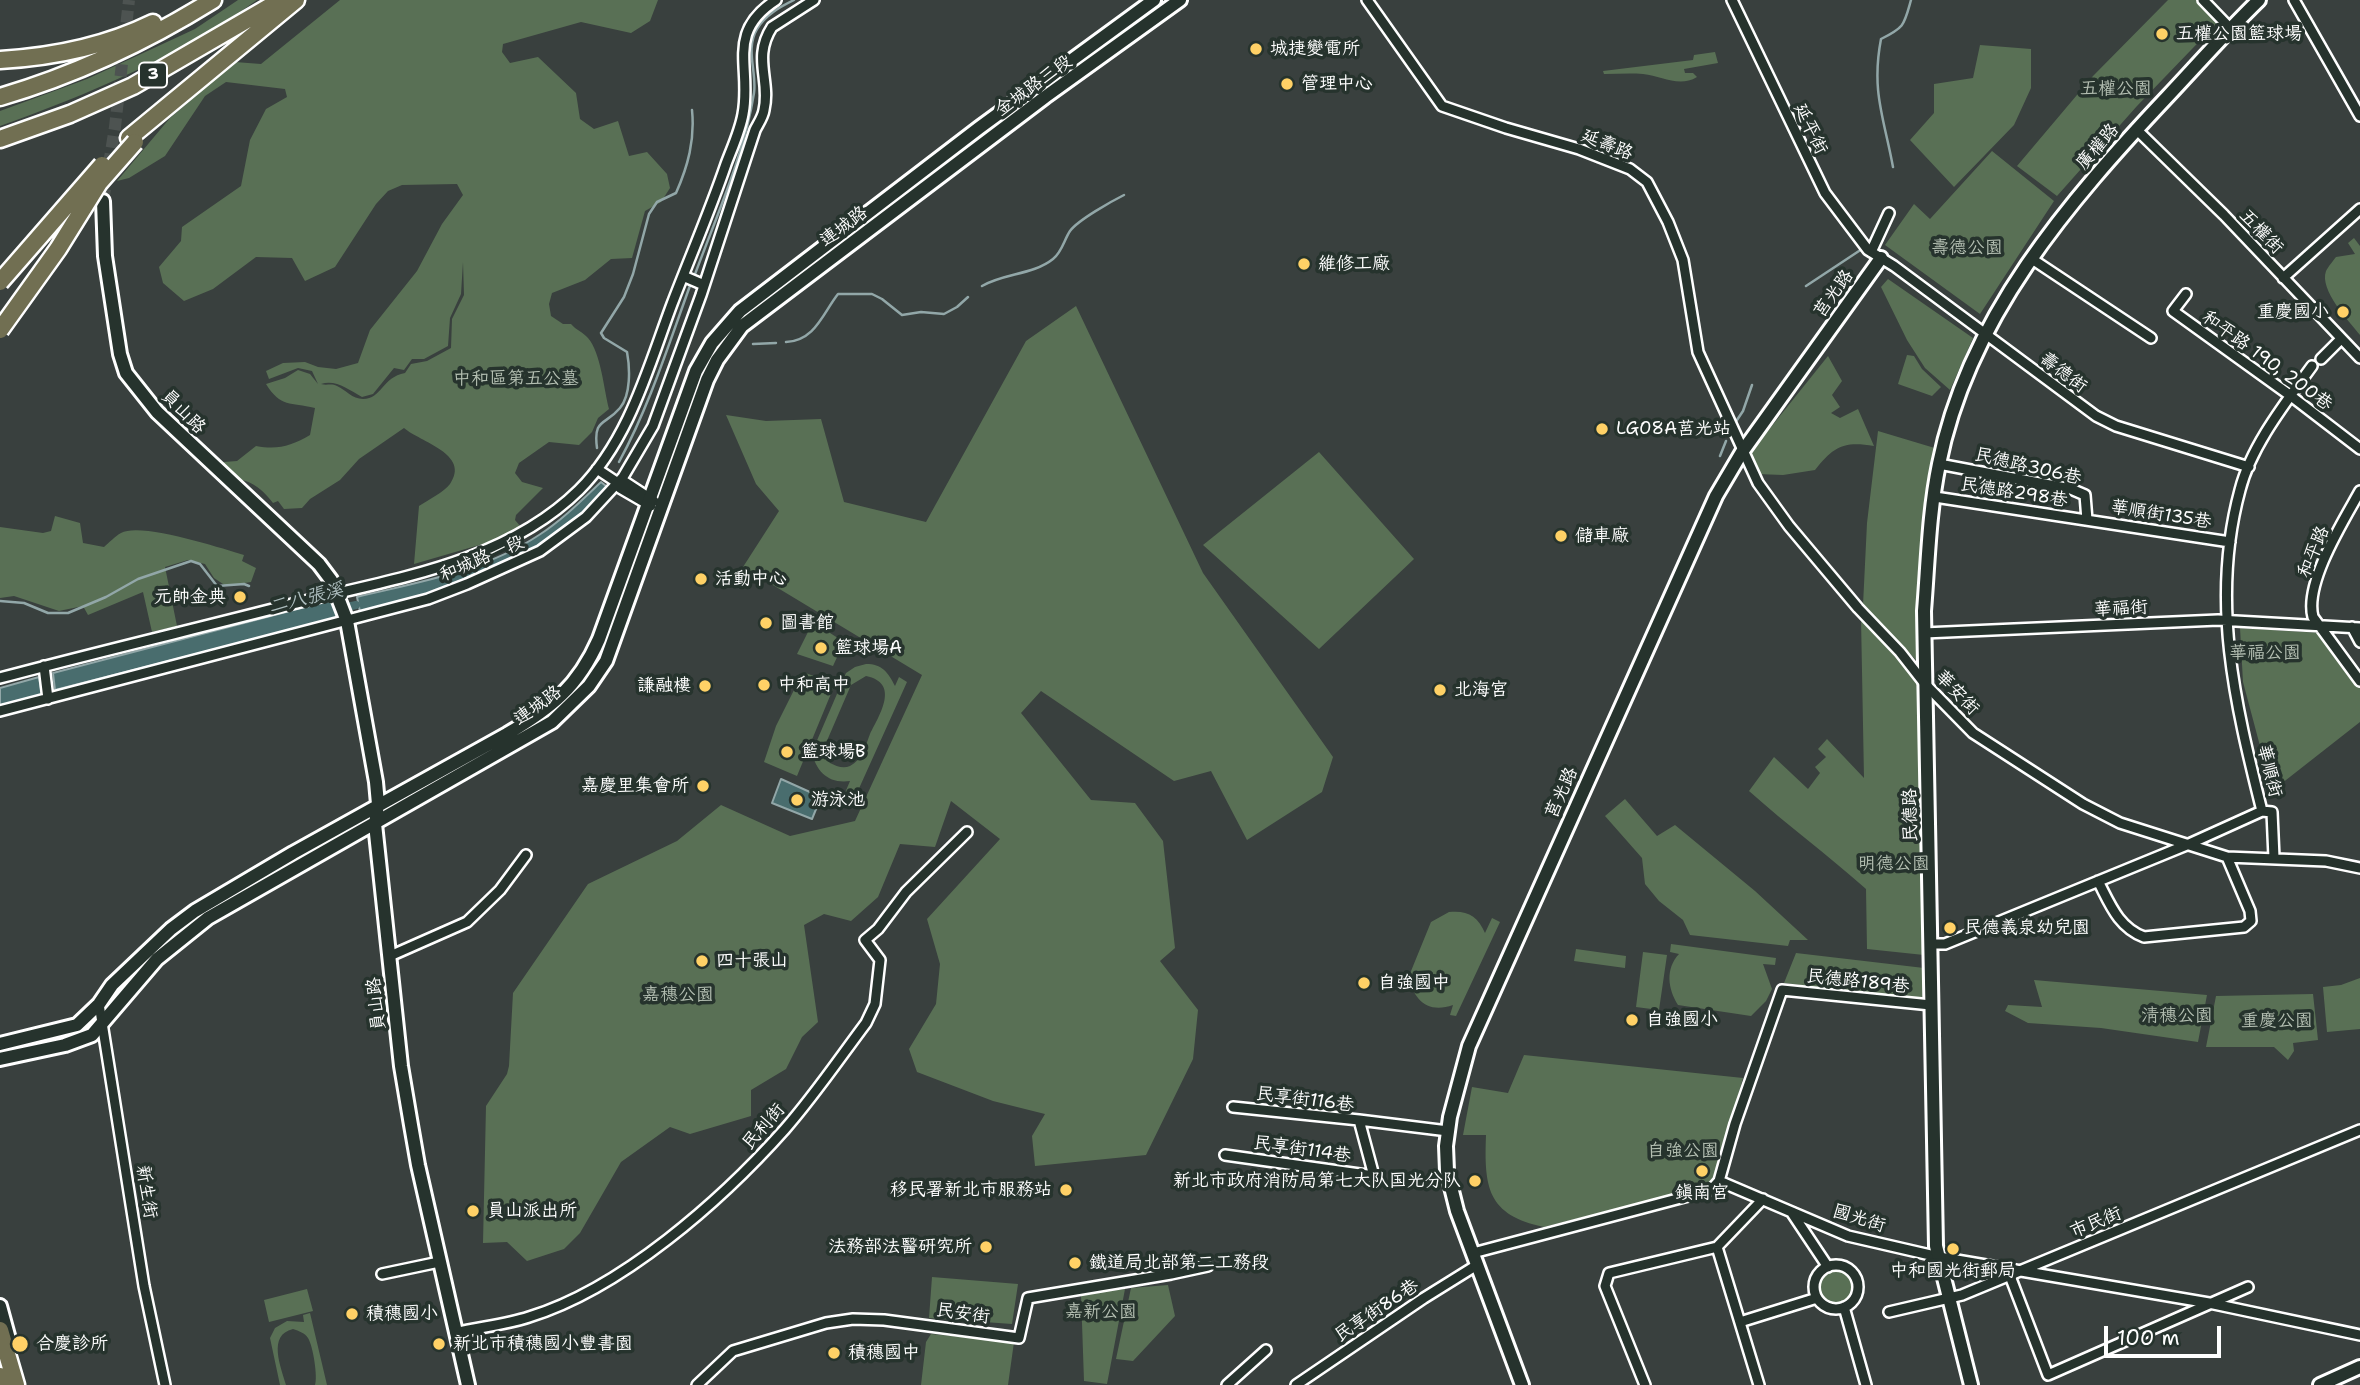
<!DOCTYPE html>
<meta charset="utf-8">
<style>
body{margin:0}
#map{position:relative;width:2360px;height:1385px;overflow:hidden;background:#39403e;font-family:"Shantell Sans",sans-serif}
canvas{display:block}
.scale{position:absolute;left:2104px;top:1326px;width:117px;height:32px;box-sizing:border-box;border:4px solid #fff;border-top:0;padding-left:9px;font-size:21px;line-height:24px;white-space:nowrap;color:#fff;-webkit-text-stroke:5px #26332d;paint-order:stroke}
</style>
<div id="map">
<canvas width="2360" height="1385"></canvas>
<div class="scale">100 m</div>
</div>
<script>
const ctx = document.querySelector('canvas').getContext('2d');
ctx.lineJoin = 'round';
function fillPath(path, color) { ctx.fillStyle = color; ctx.fill(path, 'evenodd'); }
function strokePath(path, color, width, dash) { ctx.strokeStyle = color; ctx.lineWidth = width; ctx.lineCap = dash ? 'butt' : 'round'; ctx.setLineDash(dash || []); ctx.stroke(path); }
function drawText(font, color, halo, rows, align = 'center') {
  ctx.font = font + ' "Shantell Sans","LXGW WenKai TC",sans-serif'; ctx.lineWidth = 7; ctx.setLineDash([]); ctx.textBaseline = 'middle'; ctx.strokeStyle = halo; ctx.fillStyle = color; for (const [text, x, y, turn = 0] of rows) {
    ctx.save(); ctx.translate(x, y); ctx.rotate((+turn || 0) * Math.PI / 180); ctx.textAlign = isNaN(turn) ? turn : align; if (halo) ctx.strokeText(text, 0, 0); ctx.fillText(text, 0, 0); ctx.restore();
  }
}
const green = new Path2D(`
 M238,0h19c-77,56 -168,94 -257,126v-15l87,-32 108,-50z
 M340,0h318l-8,21 -19,12 -50,-11 -78,22 -1,8 8,11 28,-6 38,36 4,26 14,10 24,-8 11,35 18,-4 20,22 3,14 -9,14 -16,9 -13,47 -21,1 -26,21 -33,13 -3,11 2,12 12,8h8c5,6 12,8 17,14 13,15 16,52 21,71l-11,9 -6,14 -13,13 -30,-3 -30,21 -4,10 7,9 21,6 -27,27 -1,5 6,7 -28,14 -79,23 5,-58c9,-6 25,-14 31,-22 21,-30 -30,-42 -46,-56l-45,31 -19,21 -30,19 -8,9 -18,1 -6,-8 -5,2c-8,-11 -22,-24 -36,-23l-16,-15 3,-3 13,-1 19,-15c22,4 35,0 54,-11l5,-27c-25,-6 -34,0 -49,-24l19,-6 13,-8 12,4 8,10 -6,-13 -14,-3 -29,11 -3,-8 17,-8 22,-1 13,5 18,2 22,-6 12,-33 47,-59 25,-47 21,-29 -6,-11 -55,1 -14,6 -12,13 -41,63 -30,14 -13,-23 -36,-1 -43,32 -29,12 -21,-18 -4,-16 22,-26 1,-14 59,-41 9,-46 16,-31 21,-12 -2,-8 -59,-7 -21,14 -40,60 -36,22 -12,3 53,-63 65,-56 26,2zM463,262l1,33 -12,24 -1,29 -24,13 -16,3 -6,9c-23,4 -23,26 -42,26 -11,0 -17,-9 -26,-13 -6,-3 -10,0 -16,-2 14,-5 27,5 41,13l11,-3 21,-26 10,2 8,-11h12l24,-13 2,-28 11,-24z
 M2168,0h28l22,22 -81,84 -80,90 -40,-30 76,-90z
 M1980,45l51,4v39l-17,37 -60,62 -44,-47 24,-27v-29l39,-6z
 M1715,52l3,11 -34,6 1,4h8l4,4c-18,11 -35,-1 -54,-3 -13,-1 -26,0 -39,0l-1,-3 90,-11 1,-5z
 M1992,151l62,50 -74,113 -95,-69 29,-41 16,15z
 M2354,238l6,8v89c-11,-14 -41,-45 -34,-64 2,-4 7,-10 10,-14l19,-3 -7,-11z
 M1888,279l85,59 -23,52 -25,-22 -18,-28 -26,-53z
 M1076,306l127,267 130,184 -11,35 -75,48 -36,-69 -37,10 -133,-90 -20,22 70,87 44,3 28,38 12,107 -15,13 38,49 -5,49 -47,96 -111,11 -3,-30 13,-22 -52,-13 -76,-29 -8,-23 27,-45 4,-40 -13,-45 73,-80 -49,-38 -16,46 -35,-3 -22,53 -27,24 -27,-7 -20,11 14,97 -16,15 -16,32 -35,21v26l-61,18 -20,-7 -49,35 -41,71 -16,16 -37,12 -20,-19 -24,1 3,-137 21,-32 2,-8 4,-73 75,-109 89,-43 44,-36 69,31 65,-15 67,-146 -179,-108 36,-56 -23,-27 -30,-69 40,6 55,-2 23,83 82,20 100,-181z
 M1907,355l7,1 8,13 19,18 -9,9 -34,-12z
 M1828,356l14,25 -10,14 8,12 -9,6 9,5 18,-9 16,37c-30,-5 -40,0 -59,24l-32,5 -26,-1 -10,-17z
 M1878,431l60,18 -15,83 -4,35 -2,94 -54,-56 4,-82z
 M1319,452l95,107 -95,90 -116,-104z
 M55,516l25,7 3,20 21,4c5,-4 11,-11 17,-14 20,-11 99,15 123,22l-2,6 14,7 -5,14 -25,4 -12,-8 -9,-14 -17,-4 -23,7 12,59 -25,6 -9,-40 -55,23 -5,-9 -24,5 -45,-15 -14,2v-71l43,6 8,-2z
 M1861,618l56,61 7,276 -57,-6 -1,-60c-38,-34 -79,-64 -117,-98l25,-34 34,32 12,-16 -5,-6 11,-10 -8,-8 9,-10 37,39z
 M813,622l31,20 -11,24 -36,-12z
 M2240,628l81,5 39,53v36l-88,69 -29,-109z
 M866,664c16,0 22,8 29,22l4,-9 8,5 -55,122 -10,-4 8,-19c-21,3 -34,-9 -38,-29l34,-79 9,-6zM866,676c34,7 14,38 4,58 -4,10 -8,26 -20,32 -7,3 -14,0 -20,-3l-4,-9v-11l25,-58z
 M803,672l32,12 -38,92 -33,-14 12,-36z
 M1625,799l32,37 18,-11 80,66 53,49h-18l-2,6 -98,-11 -7,-15 -24,-19 -14,-17 -3,-26 -37,-42z
 M1449,912c18,-2 29,4 36,21l7,-15 8,4 -44,94 -6,-1 3,-10c-25,9 -40,-5 -44,-29l22,-54z
 M1671,944l105,14 -1,7 -12,-1 9,25 -6,12 -15,15 -73,-11c-10,-16 -13,-36 1,-51l-9,-2z
 M1576,949l50,7 -1,12 -51,-7z
 M1643,952l24,3 -8,55 -23,-3z
 M1796,953l128,15 -2,31 -138,-16z
 M2360,978v51l-33,3 -4,-45 18,-2z
 M2034,980l173,15 -9,47 -97,-14 -73,-5 -23,-12 3,-6 34,2z
 M2313,994l5,46 -25,3 1,8 -6,9 -14,-13h-68l10,-51z
 M1524,1055l219,23 -30,106 -169,43c-57,-12 -60,-40 -58,-92h-23l9,-48 36,6z
 M1815 1287a20 20 0 1 1 40 0a20 20 0 1 1-40 0Z
 M932,1277l86,7 -6,40 -83,-6z
 M1168,1285l7,31 -42,45 -17,-2 15,-71z
 M307,1289l6,22 -44,11 -5,-22z
 M1125,1289l-18,95 -23,-3 -3,-87z
 M310,1313l17,72h-12c3,-8 -2,-39 -7,-47 -3,-5 -9,-7 -15,-9 -26,6 -12,38 -7,56h-6l-10,-47 5,-10 12,-7 17,1 -1,-7z
 M931,1334l83,8 -6,43h-87l5,-43z`);
const water = new Path2D(`
 M601,482l5,4v6l-33,30 -36,26 -108,46 -69,18 -3,-15c62,-15 128,-26 182,-62 23,-15 42,-34 62,-53z
 M328,601l5,1 5,16 -283,72 -2,-17z
 M39,677l3,18 -42,11v-18z
 M781,779l40,18 -9,22 -40,-16z`);
const stream = new Path2D(`
 M1893,167c-9,-49 -22,-76 -12,-128 24,-12 23,-14 30,-39
 M694,277c22,-60 50,-121 60,-184 3,-21 -9,-44 3,-64 8,-14 23,-22 37,-29
 M982,286c22,-13 51,-11 71,-27 9,-7 11,-19 17,-28 8,-11 42,-30 54,-36
 M1806,286l56,-37
 M786,342c29,-1 37,-29 52,-48h34l10,5 20,16 19,-3 23,2 13,-7 11,-10
 M753,344l23,-1
 M1735,423l8,-12 9,-26
 M597,448c-4,-30 8,-22 23,-40 11,-13 10,-40 7,-56l-23,-14 -3,-5 23,-36 9,-23 16,-60 8,-12 19,-9c12,-27 19,-53 16,-83
 M1720,456l6,-15
 M619,462c31,-57 50,-119 72,-179
 M0,601l24,2 24,10h20l38,-16 32,-18 53,-18 9,3 17,22 27,-2 5,2`);
const canal = new Path2D(`
 M325,612l31,-7`);
const secondaryTunnel = new Path2D(`
 M103,201l12,-74 14,-127`);
const street = new Path2D(`
 M1367,0l75,106 64,22 73,21 51,20 17,13 21,40 15,38 15,92 60,131 31,43 69,82 42,44 25,32 48,49 110,71 37,19 107,34 99,4 34,7
 M1732,0l93,193 43,57 26,16 202,150 20,10 133,41
 M2203,0l27,28
 M2294,0l66,116
 M2136,129l88,86 136,143
 M1871,252l18,-39
 M2032,259l119,79
 M683,276l21,9
 M2283,278l77,-69
 M2186,294l-13,17 118,85 69,53
 M2321,359l20,-20
 M1939,464l132,25 14,6 2,25
 M597,469l21,14 2,5 31,18
 M618,483l7,-1 29,19
 M2360,491c-16,29 -56,92 -47,126l47,64
 M1935,497l295,45
 M2352,627l8,15
 M1924,633l294,-13 142,8
 M44,666l4,33
 M0,678c97,-26 195,-49 292,-74 99,-25 212,-40 287,-114 50,-50 69,-122 93,-186 18,-47 38,-93 54,-140 6,-16 14,-33 17,-50 9,-47 -18,-81 33,-114
 M0,711l428,-112 39,-15 73,-33 46,-34 37,-40 30,-51 48,-131 54,-165c3,-6 8,-13 9,-20 7,-30 -12,-52 8,-83l42,-27
 M2262,811c-27,-108 -52,-211 -22,-321 11,-44 46,-88 72,-124
 M2262,811l10,1 2,46
 M2098,881c12,23 20,46 46,56l100,-10 7,-6 -1,-10 -23,-54
 M1930,944h15l244,-100 73,-33
 M390,956l77,-34 33,-32 26,-35
 M99,1004l45,282 21,99
 M1359,1120l89,11
 M1225,1155l149,21 -15,-56 -126,-13
 M1719,1181l16,-57 47,-134 149,15
 M1792,1213l36,54
 M1717,1247l42,138
 M1473,1253l238,-63 8,-9 129,55 91,21 270,46 151,32
 M1814 1287a22 22 0 1 1 44 0a22 22 0 1 1-44 0Z
 M382,1274l57,-12
 M2010,1276l38,99 200,-88
 M1844,1307l22,78
 M1889,1312l73,-17 398,-165
 M1740,1322l77,-24
 M455,1333c24,-6 50,-8 74,-16 92,-28 192,-116 256,-188 29,-33 54,-70 81,-106l9,-19 5,-44 -15,-20 13,-11 28,-37 61,-60
 M697,1385l36,-34 93,-28 27,-4 31,1 135,18 9,-40 143,-24 37,-8
 M1227,1385l39,-35
 M1296,1385l128,-87 53,-33
 M1645,1385l-40,-99 4,-13 108,-26 46,-48`);
const secondary = new Path2D(`
 M103,201l2,55 15,98 6,19 31,39 162,152 12,16 16,41 29,161 2,22 -3,20 26,242 10,59 7,40 50,220
 M0,1044l77,-19 22,-21 13,-19 59,-56 24,-18 98,-58 214,-119c44,-26 71,-47 92,-95l97,-268 16,-28 28,-32 239,-183 175,-128
 M0,1059l65,-14 27,-10 65,-76 51,-41 344,-196 37,-36 17,-25 101,-281 10,-20 25,-34 303,-229 135,-97
 M0,1306l9,33
 M1522,1385l-65,-174 -10,-40 -1,-25 4,-29 19,-71 247,-550 26,-44 139,-194
 M1971,1385l-35,-139 -12,-635c4,-49 5,-99 15,-147 29,-146 130,-263 229,-368 30,-32 59,-65 91,-96
 M2320,1385l40,-18`);
const highway = new Path2D(`
 M0,60c52,-3 106,-14 153,-37
 M0,97c75,-22 147,-56 213,-97
 M129,138l167,-138
 M0,139l70,-25 63,-28 148,-86
 M0,1330l16,55
 M0,1376l3,9`);
const highwayBridge = new Path2D(`
 M0,282l102,-117
 M0,330l58,-81 41,-66 36,-41`);
const markers = [
 [2162,34,7,"#ffd166"],
 [1256,49,7,"#ffd166"],
 [1287,84,7,"#ffd166"],
 [1304,264,7,"#ffd166"],
 [2343,312,7,"#ffd166"],
 [1602,429,7,"#ffd166"],
 [1561,536,7,"#ffd166"],
 [701,579,7,"#ffd166"],
 [240,597,7,"#ffd166"],
 [766,623,7,"#ffd166"],
 [821,648,7,"#ffd166"],
 [764,685,7,"#ffd166"],
 [705,686,7,"#ffd166"],
 [1440,690,7,"#ffd166"],
 [787,752,7,"#ffd166"],
 [703,786,7,"#ffd166"],
 [797,800,7,"#ffd166"],
 [1950,928,7,"#ffd166"],
 [702,961,7,"#ffd166"],
 [1364,983,7,"#ffd166"],
 [1632,1020,7,"#ffd166"],
 [1702,1171,7,"#ffd166"],
 [1475,1181,7,"#ffd166"],
 [1066,1190,7,"#ffd166"],
 [473,1211,7,"#ffd166"],
 [986,1247,7,"#ffd166"],
 [1953,1249,7,"#ffd166"],
 [1075,1263,7,"#ffd166"],
 [352,1314,7,"#ffd166"],
 [20,1344,9,"#ffd166"],
 [439,1344,7,"#ffd166"],
 [834,1353,7,"#ffd166"]
];
const shields = [
 [153,75,28]
];
const shieldNames = [
 ["3",153,75]
];
const poiNames = [
 ["五權公園籃球場",2176,34],
 ["城捷變電所",1270,49],
 ["管理中心",1301,84],
 ["維修工廠",1318,264],
 ["重慶國小",2329,312,"right"],
 ["LG08A莒光站",1616,429],
 ["儲車廠",1575,536],
 ["活動中心",715,579],
 ["元帥金典",226,597,"right"],
 ["圖書館",780,623],
 ["籃球場A",835,648],
 ["中和高中",778,685],
 ["謙融樓",691,686,"right"],
 ["北海宮",1454,690],
 ["籃球場B",801,752],
 ["嘉慶里集會所",689,786,"right"],
 ["游泳池",811,800],
 ["民德義泉幼兒園",1964,928],
 ["四十張山",716,961],
 ["自強國中",1378,983],
 ["自強國小",1646,1020],
 ["新北市政府消防局第七大队国光分队",1461,1181,"right"],
 ["移民署新北市服務站",1052,1190,"right"],
 ["鎮南宮",1702,1193,"center"],
 ["員山派出所",487,1211],
 ["法務部法醫研究所",972,1247,"right"],
 ["鐵道局北部第二工務段",1089,1263],
 ["中和國光街郵局",1953,1271,"center"],
 ["積穗國小",366,1314],
 ["合慶診所",36,1344],
 ["新北市積穗國小豐書園",453,1344],
 ["積穗國中",848,1353]
];
const streetNames = [
 ["金城路三段",1034,86,-36],
 ["延平街",1810,129,64],
 ["延壽路",1607,145,22],
 ["廣權路",2098,147,-49],
 ["連城路",844,227,-37],
 ["五權街",2261,232,46],
 ["莒光路",1834,294,-54],
 ["和平路 190, 200巷",2267,361,36],
 ["壽德街",2063,373,37],
 ["員山路",183,412,45],
 ["民德路306巷",2028,467,13],
 ["民德路298巷",2014,493,9],
 ["華順街135巷",2161,515,9],
 ["和平路",2314,552,-67],
 ["和城路一段",482,559,-23],
 ["華福街",2121,609,-3],
 ["華安街",1957,693,46],
 ["連城路",538,706,-36],
 ["華順街",2269,771,76],
 ["莒光路",1562,793,-66],
 ["民德路",1911,815,-91],
 ["民德路189巷",1858,982,6],
 ["員山路",377,1004,-96],
 ["民享街116巷",1305,1100,7],
 ["民利街",764,1127,-49],
 ["民享街114巷",1302,1150,8],
 ["新生街",146,1192,81],
 ["國光街",1859,1219,17],
 ["市民街",2096,1223,-22],
 ["民享街86巷",1377,1311,-34],
 ["民安街",963,1314,8]
];
const parkNames = [
 ["五權公園",2116,89],
 ["壽德公園",1967,248],
 ["中和區第五公墓",516,379],
 ["華福公園",2265,653],
 ["明德公園",1894,864],
 ["嘉穗公園",678,995],
 ["清穗公園",2177,1016],
 ["重慶公園",2277,1021],
 ["自強公園",1683,1151],
 ["嘉新公園",1101,1312]
];
const waterNames = [
 ["二八張溪",306,599,-14]
];
fillPath(green, '#597055');
fillPath(water, '#496d6e');
strokePath(water, '#92a7a8', 2);
strokePath(stream, '#92a7a8', 2.5);
strokePath(canal, '#496d6e', 8);
strokePath(secondaryTunnel, '#4d5351', 12, [12, 6]);
strokePath(street, '#fff', 14);
strokePath(secondary, '#fff', 18);
strokePath(highway, '#fff', 21);
strokePath(street, '#26332d', 9);
strokePath(secondary, '#26332d', 12);
strokePath(highway, '#716f52', 16);
strokePath(highwayBridge, '#fff', 21, []);
strokePath(highwayBridge, '#716f52', 16);
for (const [x, y, r, color] of markers) { const dot = new Path2D(); dot.arc(x, y, r, 0, 2 * Math.PI); ctx.fillStyle = color; ctx.fill(dot); strokePath(dot, '#26332d', 2.5); }
for (const [x, y, w] of shields) { const box = new Path2D(); box.roundRect(x - w / 2, y - 12.5, w, 25, 5); ctx.fillStyle = '#26332d'; ctx.fill(box); strokePath(box, '#fff', 2); }
drawText('bold 16px', '#fff', null, shieldNames);
drawText('18px', '#fff', '#26332d', poiNames, 'left');
drawText('18px', '#fff', '#26332d', streetNames);
drawText('18px', '#b4bfb2', '#26332d', parkNames);
drawText('italic 19px', '#adbdbe', '#26332d', waterNames);
</script>
